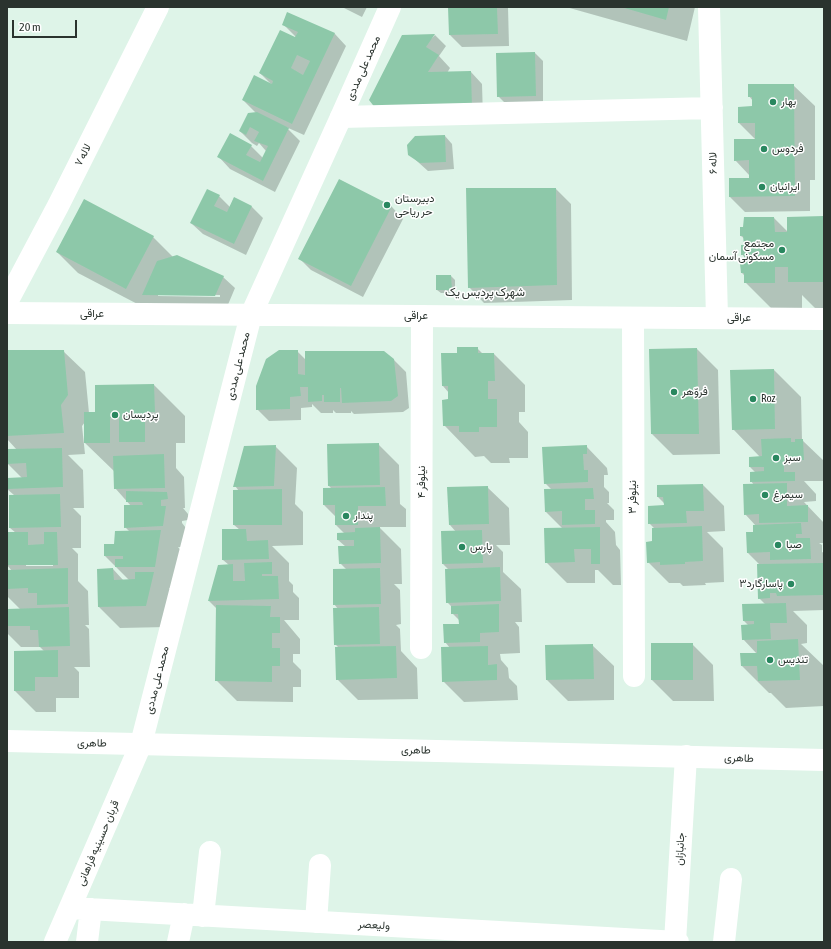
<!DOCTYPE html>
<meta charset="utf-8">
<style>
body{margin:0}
#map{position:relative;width:831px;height:949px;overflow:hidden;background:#def4e8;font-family:"Asap Condensed",sans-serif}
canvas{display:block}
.frame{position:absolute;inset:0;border:8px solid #2a332e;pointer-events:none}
.scale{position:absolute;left:12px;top:20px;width:65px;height:18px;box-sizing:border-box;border:2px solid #2a332e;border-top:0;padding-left:5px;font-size:12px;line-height:14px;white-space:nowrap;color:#2a332e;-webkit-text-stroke:3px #fff;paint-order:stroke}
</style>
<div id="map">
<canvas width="831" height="949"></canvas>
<div class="frame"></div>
<div class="scale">20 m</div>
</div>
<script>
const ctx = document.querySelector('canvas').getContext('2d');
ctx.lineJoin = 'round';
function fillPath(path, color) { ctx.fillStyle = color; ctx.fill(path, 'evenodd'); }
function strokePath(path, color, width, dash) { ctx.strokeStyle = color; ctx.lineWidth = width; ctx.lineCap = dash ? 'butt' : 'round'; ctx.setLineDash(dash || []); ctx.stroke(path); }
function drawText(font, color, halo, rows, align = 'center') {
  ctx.font = font + ' "Asap Condensed",Vazirmatn,sans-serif'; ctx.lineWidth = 3; ctx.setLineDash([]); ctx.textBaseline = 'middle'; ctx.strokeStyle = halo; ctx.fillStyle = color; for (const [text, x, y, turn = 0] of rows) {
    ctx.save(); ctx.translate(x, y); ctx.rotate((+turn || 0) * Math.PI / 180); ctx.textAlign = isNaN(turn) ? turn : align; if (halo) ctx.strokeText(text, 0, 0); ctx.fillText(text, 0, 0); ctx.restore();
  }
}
const shadow = new Path2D(`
 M342,7h25l-5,10z
 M449,7h59l1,39 -47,1 -12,-12z
 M566,7h129l-8,34z
 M288,13l47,21 11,12 -42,89 -18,-8 14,14 -25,51 -45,-23 -11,-12 32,-11 12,12 3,-7 -7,-8 -2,3 -5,-3 -12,-12 16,-18 -13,-13 28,-16 -11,-11 38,-34 -15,-15z
 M435,35l11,11 -7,10 11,12 -3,5 24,-1 11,12 1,34 -113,-18z
 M535,53l8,8v42l-37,1 -8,-8z
 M793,85l22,21v74h-5v31l-65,1 -15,-15 20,-18v-3l-15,-16 21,-20 -17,-17 14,-16v-6l-4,-5z
 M445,136l7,8 2,25 -26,2 -19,-17z
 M340,180l52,27 11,12 -40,78 -52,-27 -11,-11z
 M556,189l15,15 1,96 -88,3 -15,-16z
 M219,196l11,11 4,-9 18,9 11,11 -17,37 -43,-21 -12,-11z
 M824,217v92h-8l-14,-14v14h-30l-27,-27v-6l-3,-3 3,-8v-7l-3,-4 3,-8v-7l-4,-3 33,-18 14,14z
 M153,237l20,20 50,20 12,11 -8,19h-72l-4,-4 -4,6 -69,-36 -21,-21zM158,294l62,1v2l-62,-1z
 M451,276l4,4v13h-14l-4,-3z
 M477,348l6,6h11l31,31v27h-6v10l9,10v26h-19l1,5h-19l-7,-7 -9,1 -31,-32 6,-25 -1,-7 -6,-7 -1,-32h16z
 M697,349l21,21 2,84 -47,1 -21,-21 -2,-84z
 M7,351h56l22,21 4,41h7l58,-28 31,31v27h-9v25l8,9 1,31h-2l5,6v6l-6,1v2l4,5 -2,19h-6l4,5 -6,36h-7l6,6 -8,33 -47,1 -21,-21 14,-38 11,12h6l-25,-25 24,-25 -4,-4 6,-21 -16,-18v-16l-30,-29v-21l-3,4 3,28 -17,1 15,15 1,38h-11l8,8v32h-9l6,6v27l10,10 1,34h-4l4,4 1,38h-16l5,5v26h-23v14h-20l-21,-21 29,-40 -4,-4h-19l-14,-14v-23l13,-1 -13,-13v-25h5l-5,-6v-32h9l-6,-5 4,-33 -7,-6v-10l15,-1 -15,-15v-13h10l-10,-11zM26,564h27v2h-27z
 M297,351l9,9h88l12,12 3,36 -6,4 -49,2 -3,-3v2h-15l-3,-3v3h-12l-9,-9v3l-11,1v12l-32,1 -12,-12z
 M774,370l27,27 1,43 22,21v20h-20l12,13v7l-12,1 20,21v20h-5l3,2v7l2,1v57l-31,1 14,14v18l-6,1 23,22v40l-38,2 -15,-15h-2l-27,-27 -1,-12h16l-14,-15 5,-14 -4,-4 21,-17 -6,-6 1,-33 -12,-12 8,-27 -11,-12 9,-29 -3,-4 5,-8 -6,-6 10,-10 -27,-28z
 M378,444l21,21 1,39 6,5v18h-27l22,22 1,35h-8l6,6 1,34 -5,1 4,4 1,22 16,17 1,31 -60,1 -21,-21 2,-31 -4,-4 3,-35 -4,-5 12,-35 -6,-6 6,-16 -8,-7 7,-6 -9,-9v-8l-12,-12 8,-16 -3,-3z
 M275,446l22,22 -2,36 8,8v33l-31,1 17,17v18l4,4v7l6,6v22h-15l16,19v15h-7v8l8,8v17h-8v15l-56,-1 -21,-21 1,-71 -8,-8 20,-36 -6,-5 17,-30 -6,-5 5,-34 -4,-5z
 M586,446l21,22 1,7h-4v12l5,5v11h-2l7,7v10h-8v2l9,10 1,13 4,5 1,35h-8l-15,-15h-3v13h-28l-21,-21 17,-33 -17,-17 6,-22 -7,-7z
 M703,485l21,21 1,25 -18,1 16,16 1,34 -19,1 1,2 -23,1 -3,-3h-11l-21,-21 5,-20 2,-13 -6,-6 16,-17v-2l-7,-7z
 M487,487l22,21 1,37h-14l7,7v20l18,17 1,33h-7l4,5 1,26 -20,1 1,6 7,8 1,10 8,8 1,14 -54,2 -21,-21 7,-33 -5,-6 15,-17v-4l-8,-8v-6l-5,-5 2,-32 -6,-6 13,-32 -6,-7 -2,-37z
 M692,644l21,21 1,36h-41l-21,-21z
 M592,645l22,21v34l-46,1 -21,-21 -1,-34z`);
const building = new Path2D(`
 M448,7h49l1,27 -49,1z
 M621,7h48l-3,13z
 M287,12l48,21 -43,91 -50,-24 12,-25 18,9 1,-3 -14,-8 21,-43 15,7 3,-5 -16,-7zM297,55l13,6 -7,14 -12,-7z
 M435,34l-9,13 13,8 -11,17 43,-1 1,36 -96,2 -7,-9 33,-65z
 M535,52l1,44 -39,1 -1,-44z
 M748,84h46l1,112 -66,1v-19h20v-18l-15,1v-22h21v-16h-17v-16l14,-1v-9h-4z
 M257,112l32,16 -26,53 -46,-24 13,-24 22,12 -6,10 14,7 8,-16 -14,-5 5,-9 -9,-5 -4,8 -7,-4 9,-18z
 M445,135l1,27 -26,1 -12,-8 -1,-10 8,-9z
 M339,179l53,27 -41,80 -53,-27z
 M466,188h90l1,97 -89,3z
 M207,189l13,6 -6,11 13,6 7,-15 18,9 -18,38 -44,-21z
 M84,199l70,37 -28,53 -70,-37z
 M824,216v66h-36v-15h-13v16h-31v-10h-3l-1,-9h4v-9h-3v-10h3l-1,-9h-3v-9h3l1,-10h30l1,15h12v-15z
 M177,255l47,21 -9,20 -73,-1 15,-34z
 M436,275h15l1,15h-16z
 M457,347h21v6h16l1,28h-7v18h9v28h-18v5h-20v-6h-16l-1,-26 6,-1v-13h-6l-1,-33h16z
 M697,348l2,86h-48l-2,-85z
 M7,350h57l4,45 -7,10 3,28 -57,3z
 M279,350h19v24l7,1v-24h79l10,8 4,37 -7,5 -49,2 -1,-15h-1v14h-16v-7h-2v6l-14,1v-15h-8l1,9 -11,1v12l-34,1v-24l10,-27z
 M774,369l1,60 -43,1 -2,-60z
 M154,384l1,28h-10v30h-26v-24h-9v25h-26v-31h11v-27z
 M791,438v4h4v-3h8l1,21 -20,1v11h11v9l-45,1v-10l14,-1v-4h-15v-10l13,-1 -1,-17z
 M379,443l1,42 -52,1 -1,-42z
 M276,445l-2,41 -41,1 11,-41z
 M587,445v9h-4l1,16h4v12l-44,2 -2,-37z
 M62,448l1,39 -56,2v-11l20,-1 -1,-14 -19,1v-15z
 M164,454l1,34 -51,1 -1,-33z
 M787,483v23l21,-1v17l-49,1v-9l-15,1 -1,-31z
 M703,484l1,27h-18l1,12 -39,1v-18l16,-1 -1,-8h-6v-12z
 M488,486l1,38 -40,1 -2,-38z
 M385,487l1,19h-28v19h-23v-20h-12v-17z
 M593,488l1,11h-9v11h10v14l-33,1v-14l-17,1 -1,-23z
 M282,489v36h-49v-35z
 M126,491l41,1 1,7 -7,1v6h5l-3,20 -39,2v-23h19l-1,-3h-16z
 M60,494l1,33 -52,1v-33z
 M801,523l1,11h-6v4h14l1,21 -41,1v-8l-23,1 -1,-21h7v-7z
 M702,526l1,35 -18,1v2l-25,1v-3l-13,1 -1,-21 6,-1v-13z
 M380,527l1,36 -42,1 -1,-18h16v-6h-17v-7l18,-1v-4z
 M600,527v37h-9v-15h-17l1,13 -30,1 -1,-35z
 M222,529h24l1,12 21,-1 1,19 -47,1z
 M161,530l-6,37h-40v-8h8v-3h-19v-12h10l1,-13z
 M482,530l1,33 -41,1 -1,-33z
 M7,532h21v13l16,-1v-12h13l1,33h-51z
 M272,562v12h-10v2h16l1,23 -71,2 10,-36 15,-1v17h12l-1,-18z
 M824,563v32l-47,1 -1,-3h-6v5l-12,1 -1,-35z
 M500,567l1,34 -55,2 -1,-34z
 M68,568v36l-31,1v-12h-9v-5l-21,1v-19z
 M113,568l1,12 21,-1v-7h19l-8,34 -48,1 -1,-38z
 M380,568l1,36 -48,1v-36z
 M786,603l1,20h-17l1,16 -29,1 -1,-15 13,-1v-3h-11l-1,-17z
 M499,604v28l-19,1v9l-36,1 -1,-19h16l-1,-10h-7v-8z
 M216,605l55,1 -1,11h10v16h-8v15h8v18h-8v16l-57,-1z
 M69,607l1,39 -31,1 -1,-17h-8v-4h-23v-17z
 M379,607l1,37 -46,1 -1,-37z
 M798,639l2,41 -42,1 -1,-15h-16l-1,-13h17v-12z
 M651,643h42v37h-42z
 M593,644l1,35 -48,1 -1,-35z
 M396,646l1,32 -61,2 -1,-33z
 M488,646v19l9,-1v16l-55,2 -1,-35z
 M58,650v27h-23v14h-21v-40z`);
const minor = new Path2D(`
 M709,7l8,311
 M341,117l371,-9
 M7,302l51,-96 100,-199
 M633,318l1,358
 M421,648l1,-332
 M70,908l608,34
 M203,916l7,-64
 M316,922l4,-57
 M55,942l86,-198
 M87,942l4,-33
 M178,942l6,-28
 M675,942l11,-186
 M724,942l7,-63`);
const tertiary = new Path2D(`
 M7,313l817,6
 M7,741l817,19
 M141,744l110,-429 90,-198 49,-110`);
const markers = [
 [773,102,4,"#29875f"],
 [764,149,4,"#29875f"],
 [762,187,4,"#29875f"],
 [387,205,4,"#29875f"],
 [782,250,4,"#29875f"],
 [674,392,4,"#29875f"],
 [753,399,4,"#29875f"],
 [115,415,4,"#29875f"],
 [776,458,4,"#29875f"],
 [765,495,4,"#29875f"],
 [346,516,4,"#29875f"],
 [778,545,4,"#29875f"],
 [462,547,4,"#29875f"],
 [791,584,4,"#29875f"],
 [770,660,4,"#29875f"]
];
const streetNames = [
 ["محمد علی مددی",363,68,-66],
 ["لاله ۷",83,155,-63],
 ["لاله ۶",713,163,-91],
 ["عراقی",92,314],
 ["عراقی",416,316],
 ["عراقی",739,318],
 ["محمد علی مددی",238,366,-76],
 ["نیلوفر ۴",422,482,-90],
 ["نیلوفر ۳",633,497,-90],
 ["محمد علی مددی",157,680,-76],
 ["طاهری",92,743,1],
 ["طاهری",416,750,1],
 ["طاهری",739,758,2],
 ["قربان حسینیه فراهانی",98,843,-67],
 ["جانبازان",680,849,-87],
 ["ولیعصر",374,925,3]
];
const poiNames = [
 ["بهار",781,102],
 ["فردوس",772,149],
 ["ایرانیان",770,187],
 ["دبیرستان",395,199],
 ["حر ریاحی",395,212],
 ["مجتمع",774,244,"right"],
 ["مسکونی آسمان",774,257,"right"],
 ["فروّهر",682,392],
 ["Roz",761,399],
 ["پردیسان",123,415],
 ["سبز",784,458],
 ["سیمرغ",773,495],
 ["پندار",354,516],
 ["صبا",786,545],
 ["پارس",470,547],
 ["پاسارگارد۳",783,584,"right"],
 ["تندیس",778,660]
];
const neighbourhoodNames = [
 ["شهرک پردیس یک",485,292]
];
fillPath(shadow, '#0003');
fillPath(building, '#8dc8a9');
strokePath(minor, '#fff', 22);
strokePath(tertiary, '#fff', 22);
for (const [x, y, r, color] of markers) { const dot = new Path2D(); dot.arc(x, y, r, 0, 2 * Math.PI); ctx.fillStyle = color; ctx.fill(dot); strokePath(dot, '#fff', 1.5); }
drawText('11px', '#2a332e', '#fff', streetNames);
drawText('11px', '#2a332e', '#fff', poiNames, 'left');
drawText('12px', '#2a332e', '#fff', neighbourhoodNames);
</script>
